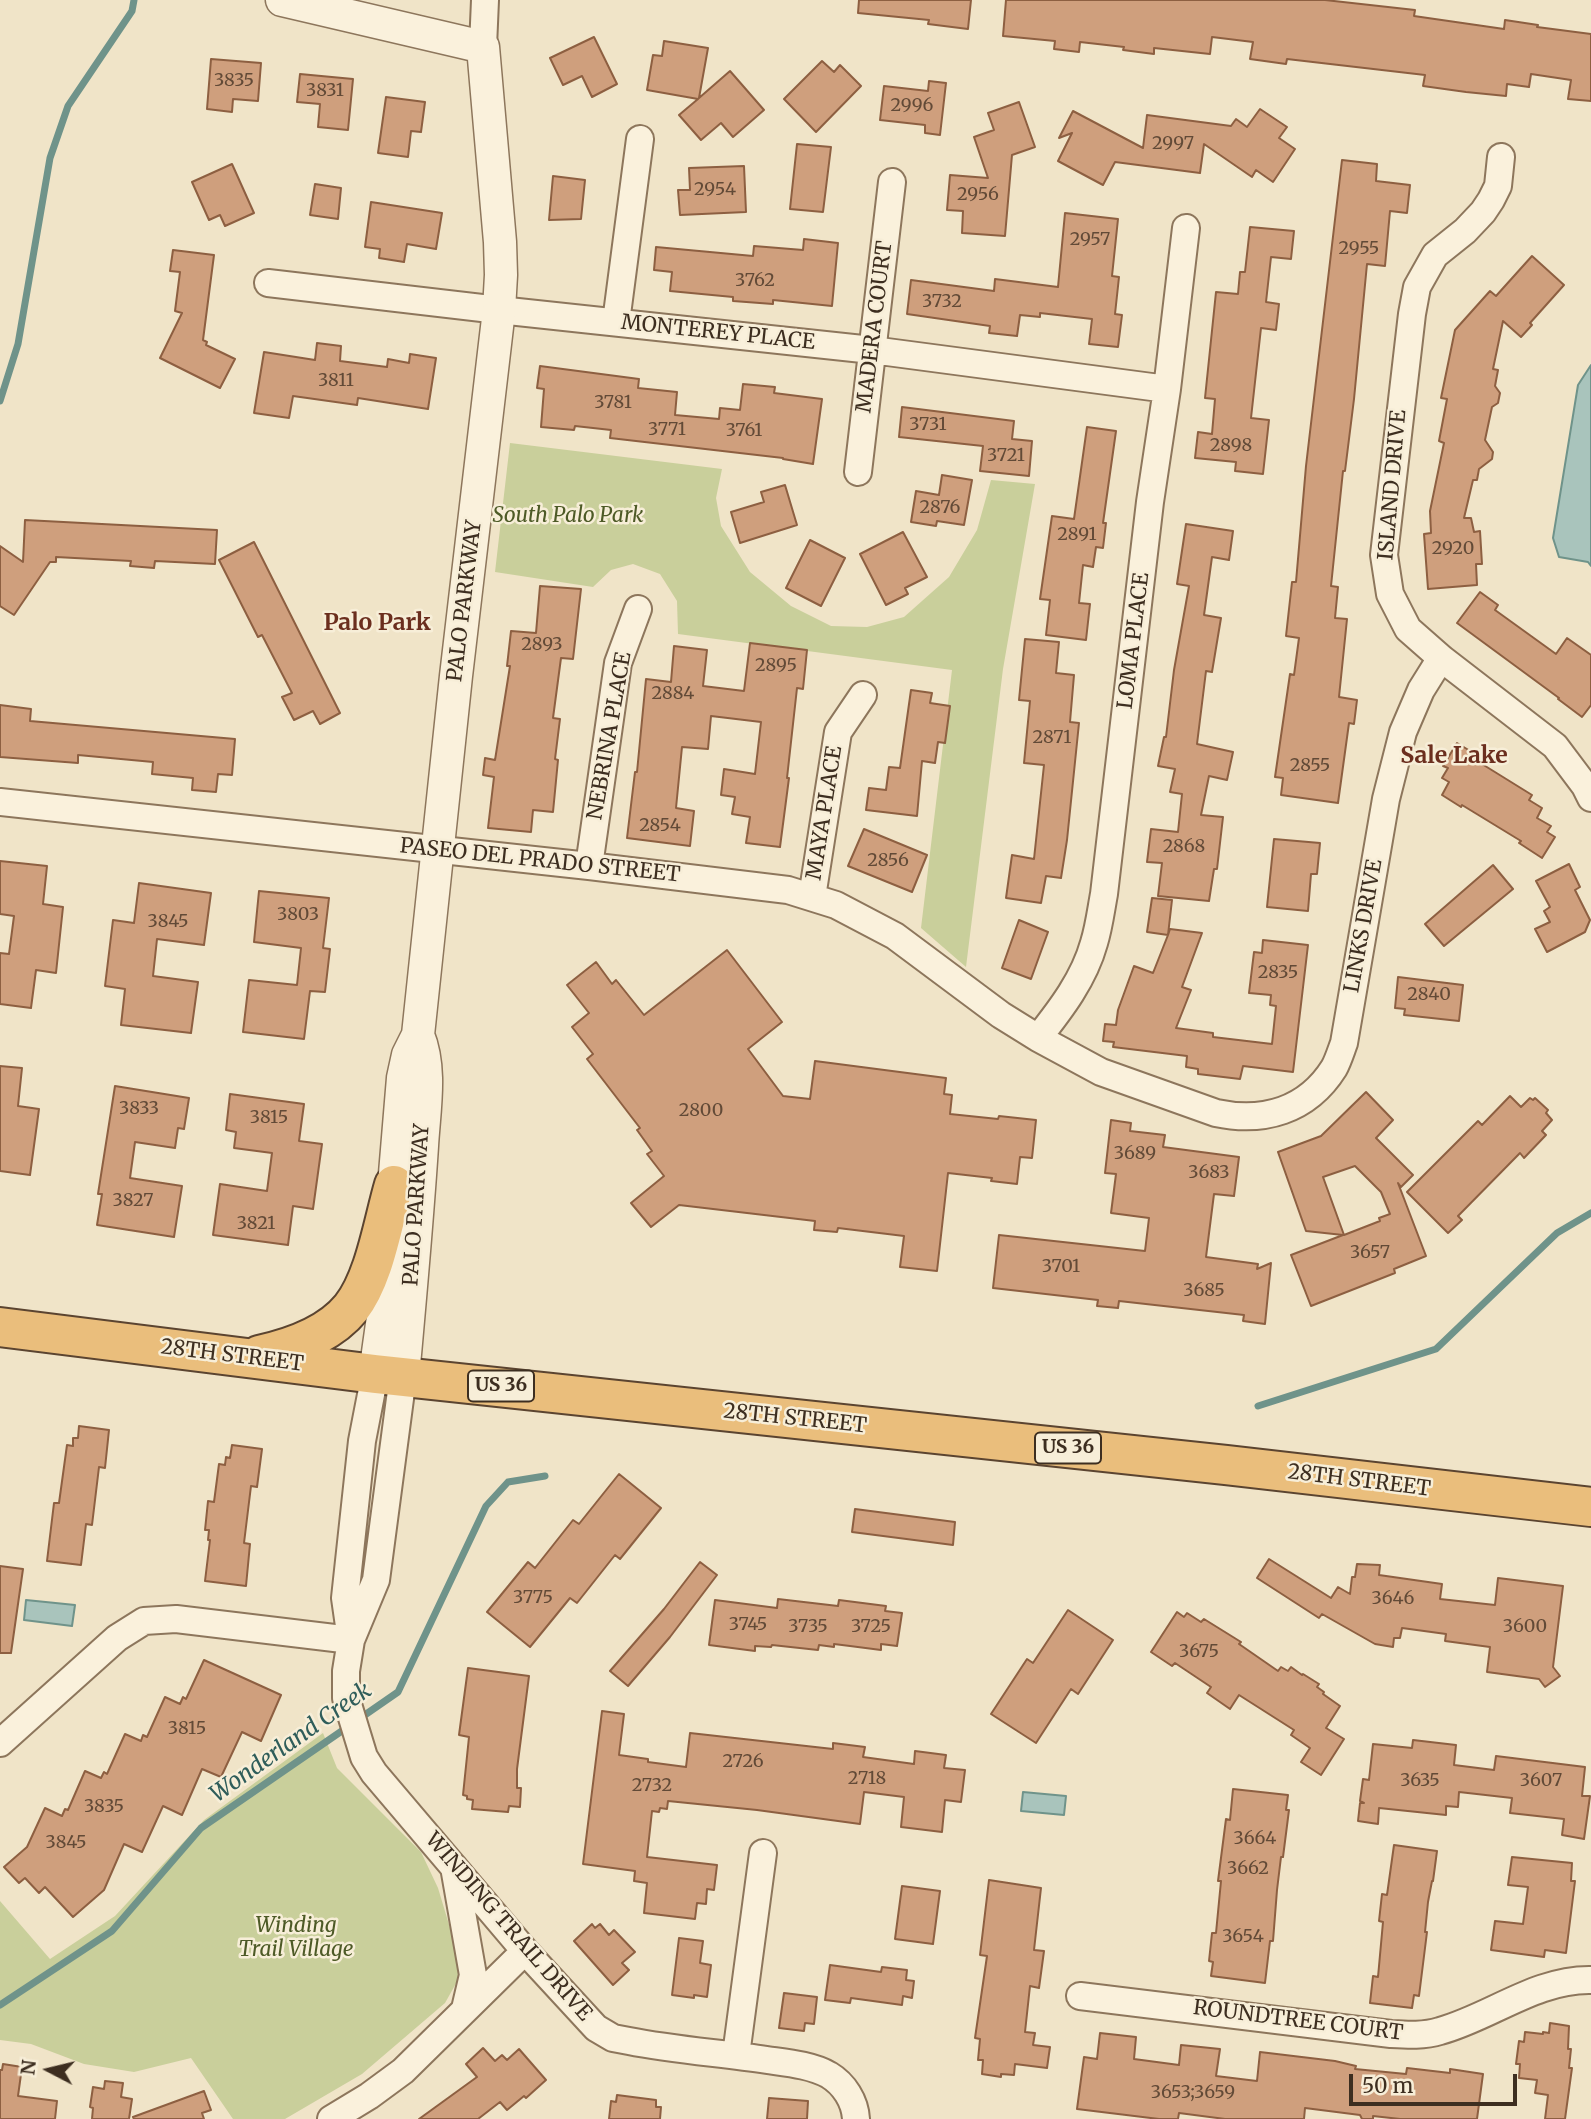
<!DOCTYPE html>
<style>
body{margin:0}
#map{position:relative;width:1591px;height:2119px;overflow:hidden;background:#f0e4c8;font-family:Merriweather,serif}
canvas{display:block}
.north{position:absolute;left:14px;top:2035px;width:70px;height:70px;-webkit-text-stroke:5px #f7eed8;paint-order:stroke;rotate:277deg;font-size:19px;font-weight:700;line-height:28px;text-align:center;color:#3d2e20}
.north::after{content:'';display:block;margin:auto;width:24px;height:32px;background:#3d2e20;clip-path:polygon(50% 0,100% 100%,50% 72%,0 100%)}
.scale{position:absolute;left:1349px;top:2074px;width:168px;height:32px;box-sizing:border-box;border:4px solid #3d2e20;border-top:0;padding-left:9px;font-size:21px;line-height:24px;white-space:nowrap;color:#3d2e20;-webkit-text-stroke:5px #f7eed8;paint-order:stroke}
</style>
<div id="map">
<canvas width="1591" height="2119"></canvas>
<div class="north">N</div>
<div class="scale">50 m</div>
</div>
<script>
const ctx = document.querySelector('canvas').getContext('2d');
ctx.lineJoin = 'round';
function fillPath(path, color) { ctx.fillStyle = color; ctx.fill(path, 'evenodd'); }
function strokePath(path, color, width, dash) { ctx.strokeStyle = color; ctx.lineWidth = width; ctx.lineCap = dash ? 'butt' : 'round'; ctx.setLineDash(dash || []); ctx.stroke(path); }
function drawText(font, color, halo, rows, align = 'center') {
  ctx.font = font + ' Merriweather,serif'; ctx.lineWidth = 5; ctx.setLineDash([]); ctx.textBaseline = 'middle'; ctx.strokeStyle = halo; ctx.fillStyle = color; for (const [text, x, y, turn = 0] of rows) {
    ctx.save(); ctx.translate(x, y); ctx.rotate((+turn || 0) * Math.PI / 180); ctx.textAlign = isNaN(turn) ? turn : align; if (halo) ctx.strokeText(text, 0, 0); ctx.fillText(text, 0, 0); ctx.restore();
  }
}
const green = new Path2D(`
 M510,443l212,26 -6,29 5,28 29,46 41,34 40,20 36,1 37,-10 45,-40 28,-47 14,-50 44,4 -32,185 -37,298 -45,-39 31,-258 -274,-36 -1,-33 -17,-27 -27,-10 -22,6 -18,17 -98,-15z
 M323,1733l14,35 84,84 17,36 25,83 -18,32 -83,71 -77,45h-52l-42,-61 -57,14 -50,-8 -53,-20 -31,-4v-139l50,58 65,-43 89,-96z`);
const water = new Path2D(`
 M1591,365v201l-3,-4 -29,-5 -6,-19 25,-153z
 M26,1600l49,5 -3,21 -48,-6z
 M1023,1792l43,4 -2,19 -43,-4z`);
const stream = new Path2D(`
 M0,401l18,-57 32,-186 18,-52 64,-95 2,-11
 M1258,1406l178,-57 121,-116 34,-20
 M359,1719l39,-27 88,-186 22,-24 37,-6
 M0,2005l112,-74 89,-103 148,-102`);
const building = new Path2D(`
 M859,0h112l-3,29 -40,-5 1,-4 -71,-7z
 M1006,0h319l90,10 -1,6 90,13 1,-9 33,5 -1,2 54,7v67l-23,-2 3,-19 -40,-6 -2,13 -22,-3 -1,12 -40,-4 -43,-6 2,-11 -138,-16 -1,5 -36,-5 3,-17 -41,-5 -2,17 -56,-6v6l-31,-4 1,-3 -44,-5 -1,10 -25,-3 1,-8 -52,-5z
 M594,37l23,47 -25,13 -10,-21 -19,9 -13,-27z
 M664,41l44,7 -9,50 31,-27 34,39 -31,27 -12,-14 -20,17 -22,-25 19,-16 -51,-9 6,-35 9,1z
 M211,59l50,4 -3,38 -25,-2 -1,13 -25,-3z
 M822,61l12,11 6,-7 21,21 -45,46 -32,-33z
 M300,74l53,5 -5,51 -30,-3 2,-23 -23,-2z
 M929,81l17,2 -6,52 -15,-2v-8l-45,-5 4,-34 44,5z
 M386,97l39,5 -4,30 -10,-1 -3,26 -30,-4z
 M1019,102l16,45 -23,8 -7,81 -43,-3 1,-22 -16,-1 3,-35 38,3 -14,-41 20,-7 -6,-17z
 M1260,109l27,18 -8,11 16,11 -22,33 -17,-12 -4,7 -48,-33 -4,29 -85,-11 -12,23 -45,-24 14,-28 -13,5 14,-27 70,37 4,-33 84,11 5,-7 11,8z
 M797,144l34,3 -8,65 -33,-3z
 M1342,160l35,4 -1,17 34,4 -3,28 -17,-2 -5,55 -18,-2 -13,135 -9,72h-2l-12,115 7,1 -3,31 12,1 -8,78 18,3 -3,24 -5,-1 -11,80 -57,-8 2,-17 -8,-1 15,-103 4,1 5,-37 -13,-2 6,-54h4l10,-116z
 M232,164l22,49 -29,13 -5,-11 -11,5 -17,-38z
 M744,166l2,46 -66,3 -2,-25h12l-1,-22z
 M553,176l32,4 -4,39 -32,1z
 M315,184l26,4 -3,31 -28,-4z
 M371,202l71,11 -6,36 -29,-5 -3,18 -25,-4 1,-9 -15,-2z
 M1065,213l53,6 -6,57 7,1 -4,37 7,1 -4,32 -29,-3 3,-25 -52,-6v4l-20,-2 -3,21 -28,-3 1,-7 -83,-12 4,-34 83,11 1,-12 63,8z
 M1250,227l44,4 -3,28 -20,-2 -5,45 13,2 -3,26 -15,-2 -10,90 18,2 -6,54 -28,-3 1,-9 -41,-4 3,-26 14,2 3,-35 -10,-1 11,-106 22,2 2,-22h5z
 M804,239l34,4 -6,63 -59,-6v4l-40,-3v-4l-63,-6 2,-19 -18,-2 2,-23 97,9 1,-10 49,4z
 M173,250l41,5 -11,85 4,2 -1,3 29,14 -15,29 -60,-30 22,-45 -7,-2 5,-39 -10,-1z
 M1532,256l32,29 -34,38 2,2 -11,12 -18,-16 -10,48 5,1 -3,16 5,7 -2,10 -6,4 -7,33 8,12 -1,7 -13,10 -2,11h-4l-9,38h7l3,14 6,-1 2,33h-6l1,21 -49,4 -4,-55 7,-1 -1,-22 14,-68 -5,-2 8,-42 -6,-1 14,-68 35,-39 6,5z
 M317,343l24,3 -1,15 47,6 1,-8 21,4 1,-9 26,4 -8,51 -70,-11 -1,7 -64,-9 -4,22 -35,-5 10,-61 51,8z
 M540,366l99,13 -1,9 39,4 -2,23 44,4 1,-11 20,2 3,-26 32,3 -1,6 48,6 -9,65 -30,-5v-1l-173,-20 1,-8 -36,-4 -1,4 -33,-3 3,-38 -7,-1z
 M902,407l112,14 -2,18 20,2 -3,35 -49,-5 3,-25 -84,-9z
 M1087,427l29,4 -13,92h3l-3,25 -7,-1 -3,20 -10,-2 -4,38 11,1 -4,36 -40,-5 4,-35 -10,-1 12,-83 22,3z
 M942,475l30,5 -8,45 -27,-4 -1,5 -25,-4 5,-31 23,4z
 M785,485l12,40 -57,18 -9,-31 33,-10 -3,-10z
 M25,520l192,10 -2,34 -60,-3 -1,7 -24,-2 1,-5 -75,-4v5h-6l-36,53 -14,-9v-60l23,16z
 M1186,524l47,7 -4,29 -17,-3 -8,58 17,3 -9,54 -6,-1 -9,73 36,8 -6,28 -18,-4 -8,39 22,2 -6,52h-3l-5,32 -51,-5 4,-33 -15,-1 4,-33 27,3 4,-38 -12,-2 5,-23 -17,-3 6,-29h2l8,-67 15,-84 -12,-2z
 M903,532l24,45 -22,11 3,6 -22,11 -26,-51z
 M810,540l35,18 -24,48 -35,-18z
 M254,542l86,171 -20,11 -7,-13 -19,9 -12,-23 10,-4 -30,-58 -4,2 -39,-77z
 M540,586l41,3 -8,70 -12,-1 -8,60 7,1 -5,40 3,1 -5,52 -20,-2 -2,22 -43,-4 6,-51 -11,-2 2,-17 10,2 15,-94h-3l4,-35 25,2z
 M1480,592l18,13 -3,5 61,44 11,-16 24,17v50l-9,12 -24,-18 1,-1 -102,-75z
 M1025,639l34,3 -3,31 18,2 -4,47 9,1 -12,117 -6,38 -15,-2 -5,27 -35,-5 6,-43 22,4 10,-94 -20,-2 6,-62 -11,-1z
 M750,643l57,7 -4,39 -6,-1 -10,90h2l-9,69 -34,-4 4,-26 -18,-3 3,-17 -14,-2 3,-26 31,5 6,-52 -50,-6 -3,33 -26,-2 -6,61 18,3 -4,35 -63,-8 8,-66h2l9,-93 25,3 3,-36 33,4 -4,36 41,5z
 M911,690l21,3 -2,10 20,3 -5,37 -7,-1 -3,21 -13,-2 -5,55 -51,-6 3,-22 17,2 3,-23 11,1z
 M0,705l31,4 -1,12 205,18 -3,36 -14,-1 -2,18 -24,-2 1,-12 -41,-4 1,-12 -75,-7v8l-78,-6z
 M1457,743l28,17 -3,4 50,31 -3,5 13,8 -5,10 14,8 -4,6 8,5 -13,21 -23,-15 2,-2 -59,-36 -1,2 -19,-12 7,-13 -7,-4 6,-10 -5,-2z
 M864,829l63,26 -15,37 -64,-26z
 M1274,839l46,4 -3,31h-6l-3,37 -41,-4z
 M0,861l47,5 -4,38 20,3 -7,66 -20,-3 -5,38 -31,-4v-51l9,1 5,-38 -14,-2z
 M1569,864l11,23 -5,3 15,30 -5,12 -38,20 -12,-23 15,-7 -6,-11 6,-4 -14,-26z
 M1493,865l20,24 -69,57 -19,-22z
 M139,883l72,10 -7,52 -47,-6 -4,37 45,6 -7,51 -70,-8 4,-36 -20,-3 8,-66 21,3z
 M259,891l70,7 -6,50 7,1 -5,43 -15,-1 -6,48 -61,-7 6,-52 48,5 4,-37 -47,-6z
 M1152,898l20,2 -4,35 2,-6 32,4 -20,54 9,3 -15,38 37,5v4l59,7 4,-38 -6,-1 1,-10 -22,-2 5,-41 8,1 1,-13 45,5 -15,127 -50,-6 -3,13 -42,-5v-5l-12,-2 1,-11 -74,-9 1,-5 -11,-1 2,-17 11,1 2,-15 16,-44 19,7 15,-38 -21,-3z
 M1019,920l29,12 -17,47 -29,-11z
 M727,950l55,72 -34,27 35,47 27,3 5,-38 131,17 -2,16 8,1 -2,19 48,5 1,-3 37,4 -4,38 -12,-1 -3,27 -26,-3 1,-3 -44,-5 -11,98 -37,-4 4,-31 -66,-8 -1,4 -23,-2 1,-9 -136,-16 -28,22 -20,-24 33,-27 -17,-22 5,-3 -15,-21 3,-2 -53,-69 6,-5 -21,-27 17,-14 -22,-28 29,-23 16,22 4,-4 28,35z
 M1398,977l65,8 -4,36 -55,-6 1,-6 -10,-1z
 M0,1066l22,2 -4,38 21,3 -9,66 -30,-4z
 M115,1086l74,12 -5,31 -6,-1 -3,20 -40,-6 -5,36 52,8 -8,51 -77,-12 5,-31h-4z
 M1366,1092l27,28 -17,18 37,37 -12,12 -3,-4 28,73 -32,13 1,4 -84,33 -20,-51 52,-20 -37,-4 -28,-79 43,-16zM1355,1166l26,26 9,22 -11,4 1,3 -36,14 -21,-58z
 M230,1094l74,10 -5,37 23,3 -9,65 -20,-3 -5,39 -75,-10 7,-51 47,7 5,-38 -38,-5 2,-16 -10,-2z
 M1510,1096l11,11 9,-9 3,2 2,-2 13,12 -2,3 6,7 -10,11 4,4 -22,23 -4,-5 -62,63 4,4 -14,13 -41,-41 71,-71 4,4z
 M1111,1120l20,3 -1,8 35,4 -2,12 76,10 -5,39 -20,-2 -8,63 52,7 -1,5 14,-6 -6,61 -22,-3 1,-6 -125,-14 -1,7 -21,-2 1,-6 -105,-12 6,-53 146,16 4,-33 -38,-5 5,-39 -11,-1z
 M79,1426l30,4 -4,38 -6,-1 -7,58 -6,-1 -5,41 -34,-4 7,-58h5l8,-58 6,1v-8h5z
 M232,1445l30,4 -5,38 -6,-1 -7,57 6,1 -4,42 -41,-5 5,-41h-2l1,-10h-4l3,-29 6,1 5,-38 6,1 1,-8 4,1z
 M619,1474l42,34 -41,51 -5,-4 -38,48 -7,-5 -40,49 -43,-35 41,-50 7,6 38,-48 6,4z
 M855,1509l100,13 -2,23 -101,-13z
 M1269,1559l62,39 7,-11 12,7 2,-17h3l2,-13 23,1 -1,10 63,9 -2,15 55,6 3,-27 65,8 -10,81 7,9 -15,11 -6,-8 -52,-7 3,-25 -45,-6 1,-7 -44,-6 -2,10h-6l-1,9 -18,-3 -53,-30 -3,4 -62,-40z
 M700,1562l17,13 -47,62 -42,49 -18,-15 54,-62z
 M0,1566l23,3 -12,84h-11z
 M778,1599l60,7 1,-6 47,6 -1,5 17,2 -5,33 -16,-2v6l-31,-4 -16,-2v3l-15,-2 -1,5 -46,-5 -1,2 -16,-1v5l-46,-6 6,-45 62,8z
 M1068,1610l45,30 -35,54 -7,-5 -35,54 -45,-29 36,-55 6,4z
 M1177,1612l7,5 3,-4 14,9 3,-3 37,23 -2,2 39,27 3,-4 7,4 3,-4 11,8 1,-1 16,10 -2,3 7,5 -1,2 17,12 -14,22 18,11 -23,36 -20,-13 9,-14 -19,-13 3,-5 -55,-35 -9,14 -23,-16 4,-6 -36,-24 -3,3 -21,-14z
 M204,1660l77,35 -20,46 -19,-9 -21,45 -19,-8 -20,46 -19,-9 -21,46 -18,-8 -20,46 -31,27 -28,-30 -6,6 -14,-15 -6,5 -15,-16 23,-20 18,-39 17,8 3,-7 3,1 17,-39 16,7 3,-6 3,2 18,-40 16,7 2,-6 4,2 18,-40 15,7 3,-7 3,2z
 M468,1668l61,8 -12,93v19h4l-1,19 -11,-1 -1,6 -36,-3 1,-9 -6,-1v-3l-4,-1 6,-58 -10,-2z
 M602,1711l22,3 -5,41 29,4v3l38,5 4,-34 143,16v-6l32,4 -2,10 51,7 1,-13 31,4 -2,13 21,2 -4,32 -16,-2 -3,32 -41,-5 3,-30 -40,-5 -4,32 -103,-14 -89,-9 -1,8 -7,-1 -1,4 -7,-1 -5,46 70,8 -3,25 -7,-1 -1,15 -9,-1 -2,16 -51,-6 3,-30 -13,-2 1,-10 -52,-7z
 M1413,1740l43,5 -2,20 40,5 2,-14 89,11 -3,29h8l-6,43 -22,-4 2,-16 -54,-6 2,-15 -53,-6 -1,15 -12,-1v9l-67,-7 -1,16 -20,-3 2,-18h4l-4,-2 3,-22 6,1 4,-36 39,4z
 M1233,1789l55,6 -2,15h3l-6,47h-2l-4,33 -4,51h-3l-5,42 -54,-7 2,-14 -4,-1 3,-28h4l5,-52h-3l8,-62 4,1z
 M1394,1845l43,6 -4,30h-1l-4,21 -3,30h2l-8,64 -5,-1 -2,13 -42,-5 3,-27 5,1 5,-55 -4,-1 3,-27 5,1z
 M1512,1857l60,6 -1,18h4l-9,72 -21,-3 -1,7 -53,-7 4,-29 28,3 5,-37 -20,-2z
 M989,1880l52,8 -7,62 10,1 -5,37 -9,-2 -5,46 10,1 -2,12 17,2 -3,21 -32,-4 -1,11 -13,-1v3l-19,-3 1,-14h-5l2,-21 -5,-1 12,-82 -7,-1z
 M902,1886l38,5 -7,53 -38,-5z
 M592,1924l3,4 5,-4 9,11 5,-5 21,22 -13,11 7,7 -16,15 -39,-44z
 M679,1938l24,3 -3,22 11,2 -4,32 -13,-2v3l-22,-3z
 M830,1965l51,7 1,-5 25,3 -1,10 8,1 -2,17 -9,-2 -1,9 -51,-7 -1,5 -25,-3z
 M784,1993l33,4 -3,27 -9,-1 -1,8 -25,-3z
 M1550,2023l19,3 -1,23h3l-2,19h3l-7,51h-20l3,-24 -13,-2 2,-13 -18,-2 1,-14h-4l3,-23 5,1 1,-10 18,2v-2l6,1z
 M1100,2033l36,4 -2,22 45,6 2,-20 39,4 -4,27 41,5 3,-29 75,9 21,5 -1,3 51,5 1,-6 43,5v-4l33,5 -6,45h-77l-27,-3v3h-11l-2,-4 -55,-7 -1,11h-79l-46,-6 -1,6h-19l-82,-10 7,-52 13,2z
 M483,2048l12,13 7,-6 5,5 12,-11 27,31 -20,18 -2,-2 -17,14 -7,-8 -22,17h-59l58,-42 -11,-13z
 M3,2064l19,3 -4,29 39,5 -2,18h-55v-49h2z
 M105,2081l18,2 -2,14 11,2 -3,20h-37l1,-11 -3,-1 3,-20 11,2z
 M204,2091l7,19 -9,3 2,6h-70l-1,-2z
 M617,2095l39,5v7h5l-1,12h-51l2,-18 5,1z
 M769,2098l39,3 -1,18h-40z`);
const minor = new Path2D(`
 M483,47l2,-47
 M1501,157l-3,29 -7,14 -8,12 -18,19 -30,24 -18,32 -5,27 -28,241 6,39 18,35 33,29 114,88 30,40 6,12
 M268,283l231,27 373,40 295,39
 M616,322l24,-183
 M858,472l34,-290
 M0,802l589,64 199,24 48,15 59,31 106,79 37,23 63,34 115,41c47,10 91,-2 118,-45 4,-7 7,-17 10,-25l42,-244 17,-67 18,-42 20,-32
 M589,866l29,-203 20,-54
 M812,897l26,-165 25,-37
 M1038,1038c23,-29 46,-59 56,-95 5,-16 7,-33 10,-49l46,-392 17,-113 19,-161
 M403,1376l-27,204 -25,60 -5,31v27l18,59 10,16 151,178 71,77 17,10 16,3c45,9 92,12 138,19 21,3 44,5 62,15 15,9 26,26 27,44
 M351,1640l-6,-42 17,-157 13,-67
 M0,1743l117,-105 27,-17 32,-2 175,21
 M454,1867l19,108 -8,34
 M1080,1996l311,38c17,1 33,2 49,-3 51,-14 96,-52 151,-51
 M736,2055l27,-202
 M331,2119l38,-23 34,-25 122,-120`);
const tertiary = new Path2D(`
 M282,0l201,47 17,195 1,33 -2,35 -43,366 -38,359 -10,20 -5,23 -20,239 -8,57
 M403,1376c7,-77 14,-153 19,-230 2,-36 10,-77 -4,-111`);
const trunk = new Path2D(`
 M0,1327l375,47 851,91 365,42
 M259,1355c32,-7 70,-20 92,-47 24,-30 32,-86 43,-123`);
const numberNames = [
 ["3835",234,81],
 ["3831",325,91],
 ["2996",912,106],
 ["2997",1173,144],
 ["2954",715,190],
 ["2956",978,195],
 ["2957",1090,240],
 ["2955",1359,249],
 ["3762",755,281],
 ["3732",942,302],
 ["3811",336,381],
 ["3781",613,403],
 ["3731",928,425],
 ["3771",667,430],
 ["3761",744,431],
 ["2898",1231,446],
 ["3721",1006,456],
 ["2876",940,508],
 ["2891",1077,535],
 ["2920",1453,549],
 ["2893",542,645],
 ["2895",776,666],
 ["2884",673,694],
 ["2871",1052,738],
 ["2855",1310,766],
 ["2854",660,826],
 ["2868",1184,847],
 ["2856",888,861],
 ["3803",298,915],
 ["3845",168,922],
 ["2835",1278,973],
 ["2840",1429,995],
 ["3833",139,1109],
 ["2800",701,1111],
 ["3815",269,1118],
 ["3689",1135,1154],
 ["3683",1209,1173],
 ["3827",133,1201],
 ["3821",256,1224],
 ["3657",1370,1253],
 ["3701",1061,1267],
 ["3685",1204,1291],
 ["3775",533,1598],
 ["3646",1393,1599],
 ["3745",748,1625],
 ["3735",808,1627],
 ["3725",871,1627],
 ["3600",1525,1627],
 ["3675",1199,1652],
 ["3815",187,1729],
 ["2726",743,1762],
 ["2718",867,1779],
 ["3635",1420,1781],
 ["3607",1541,1781],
 ["2732",652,1786],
 ["3835",104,1807],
 ["3664",1255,1839],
 ["3845",66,1843],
 ["3662",1248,1869],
 ["3654",1243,1937],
 ["3653;3659",1193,2093]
];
const shields = [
 [501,1386,66],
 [1068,1448,66]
];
const shieldNames = [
 ["US 36",501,1386],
 ["US 36",1068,1448]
];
const streetNames = [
 ["MADERA COURT",875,327,-83],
 ["MONTEREY PLACE",718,333,6],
 ["ISLAND DRIVE",1393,485,-85],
 ["PALO PARKWAY",465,601,-83],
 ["LOMA PLACE",1134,641,-83],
 ["NEBRINA PLACE",610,736,-80],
 ["MAYA PLACE",825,813,-81],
 ["PASEO DEL PRADO STREET",540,861,6],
 ["LINKS DRIVE",1364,926,-80],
 ["PALO PARKWAY",417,1205,-86],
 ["28TH STREET",232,1356,7],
 ["28TH STREET",795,1419,6],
 ["28TH STREET",1359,1481,7],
 ["WINDING TRAIL DRIVE",508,1927,49],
 ["ROUNDTREE COURT",1298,2021,7]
];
const parkNames = [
 ["South Palo Park",568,516],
 ["Winding",296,1926],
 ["Trail Village",296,1950]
];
const neighbourhoodNames = [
 ["Palo Park",377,623],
 ["Sale Lake",1454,756]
];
const waterNames = [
 ["Wonderland Creek",291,1743,-35]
];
fillPath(green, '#c9cf9b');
fillPath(water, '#a9c4bc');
strokePath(water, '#6f938a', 2);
strokePath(stream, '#6f938a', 7);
fillPath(building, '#cf9f7d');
strokePath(building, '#8d5f41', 2);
strokePath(minor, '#8d765c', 30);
strokePath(tertiary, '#8d765c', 35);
strokePath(trunk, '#5b4430', 42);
strokePath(minor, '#faf1dc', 26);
strokePath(tertiary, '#faf1dc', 32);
strokePath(trunk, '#eabe7c', 38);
drawText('18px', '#624a37', null, numberNames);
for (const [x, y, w] of shields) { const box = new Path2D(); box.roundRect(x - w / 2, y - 15.5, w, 31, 5); ctx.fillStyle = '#f7eed8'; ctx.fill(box); strokePath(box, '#3d2e20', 2); }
drawText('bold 19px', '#3d2e20', null, shieldNames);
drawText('21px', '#3d2e20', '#f7eed8', streetNames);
drawText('italic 21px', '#4d5a26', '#f7eed8', parkNames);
drawText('bold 23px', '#6b2e1e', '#f7eed8', neighbourhoodNames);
drawText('italic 23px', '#2f5d5a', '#f7eed8', waterNames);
</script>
